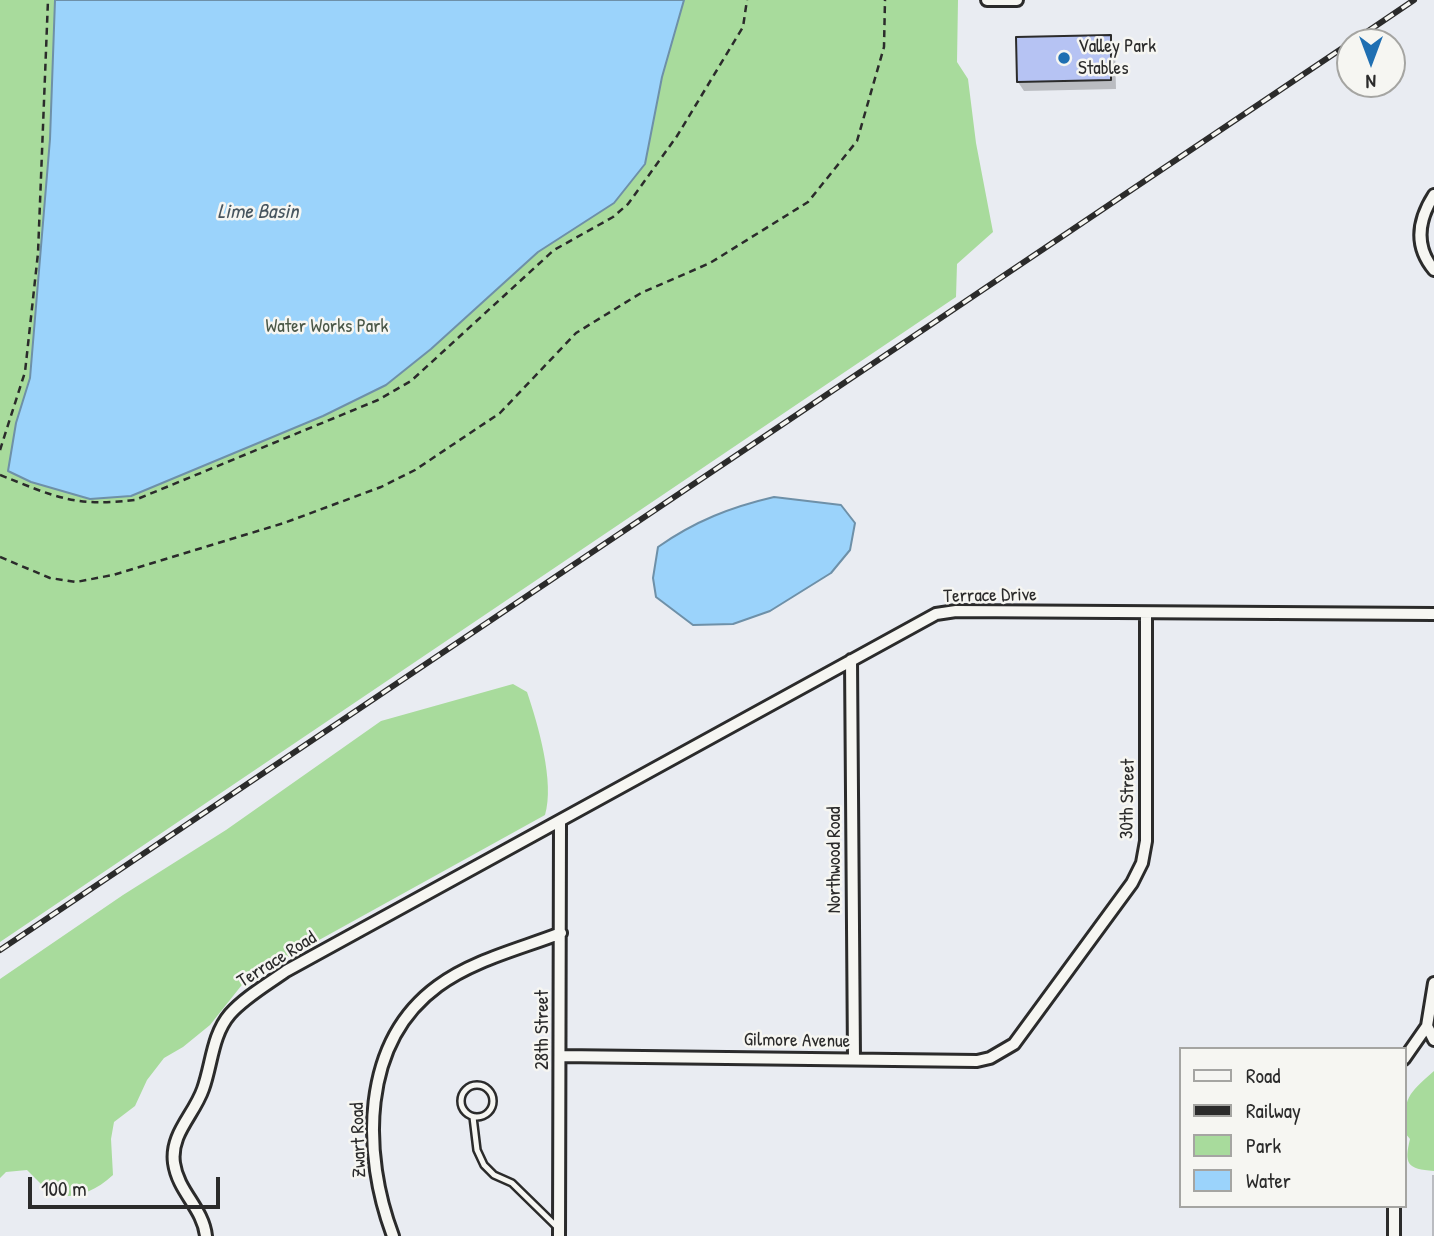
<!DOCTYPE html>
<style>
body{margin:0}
#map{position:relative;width:1434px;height:1236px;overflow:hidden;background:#e9ecf2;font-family:"Patrick Hand",sans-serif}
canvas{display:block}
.legend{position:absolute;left:1179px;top:1047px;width:228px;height:161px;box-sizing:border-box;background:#f6f6f2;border:2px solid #a5a5a2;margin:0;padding:9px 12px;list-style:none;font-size:21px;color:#2b2b2b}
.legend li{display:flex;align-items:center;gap:14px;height:35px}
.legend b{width:35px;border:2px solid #a5a5a2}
.north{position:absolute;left:1336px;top:28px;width:70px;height:70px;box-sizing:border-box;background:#f6f6f2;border:2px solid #a5a5a2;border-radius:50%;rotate:180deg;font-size:19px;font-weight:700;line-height:28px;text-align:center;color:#2b2b2b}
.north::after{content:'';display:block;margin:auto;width:24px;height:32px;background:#1f6fb2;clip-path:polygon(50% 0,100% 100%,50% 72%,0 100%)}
.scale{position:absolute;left:28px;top:1177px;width:192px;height:32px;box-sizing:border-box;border:4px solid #2b2b2b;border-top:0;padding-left:9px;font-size:21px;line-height:24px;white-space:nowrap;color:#2b2b2b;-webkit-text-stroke:5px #f6f6f2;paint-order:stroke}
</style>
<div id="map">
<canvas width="1434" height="1236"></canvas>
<ul class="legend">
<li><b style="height:9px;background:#f6f6f2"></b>Road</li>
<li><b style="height:9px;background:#2b2b2b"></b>Railway</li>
<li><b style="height:19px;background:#a8db9c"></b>Park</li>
<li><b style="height:19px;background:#9bd3fb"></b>Water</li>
</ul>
<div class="north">N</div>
<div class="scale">100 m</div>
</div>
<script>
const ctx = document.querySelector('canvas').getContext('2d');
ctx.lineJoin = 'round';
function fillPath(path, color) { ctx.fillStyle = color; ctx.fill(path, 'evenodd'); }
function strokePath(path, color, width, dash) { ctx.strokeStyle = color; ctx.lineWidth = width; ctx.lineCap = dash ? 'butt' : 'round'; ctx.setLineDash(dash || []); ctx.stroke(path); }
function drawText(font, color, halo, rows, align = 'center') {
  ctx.font = font + ' "Patrick Hand",sans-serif'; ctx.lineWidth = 5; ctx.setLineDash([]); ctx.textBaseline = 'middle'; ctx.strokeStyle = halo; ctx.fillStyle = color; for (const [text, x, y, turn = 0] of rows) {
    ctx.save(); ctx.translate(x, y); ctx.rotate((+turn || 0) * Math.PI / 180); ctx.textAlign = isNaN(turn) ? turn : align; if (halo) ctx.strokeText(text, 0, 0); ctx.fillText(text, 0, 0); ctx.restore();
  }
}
const green = new Path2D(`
 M0,0h958l-1,62 11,17 8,64 17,89 -36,32 -1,33 -956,645z
 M513,684l14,8c11,32 28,91 18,123l-300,166 -35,44 -27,22 -19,11 -17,22 -12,26 -21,16 -3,17 2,36c-19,17 -35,23 -60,21l-26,-26 -21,2 -6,6v-199l123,-84 103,-65 155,-109z
 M1434,1071v100c-27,-2 -30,-7 -24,-32l-5,-6c-1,-36 2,-38 29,-62z`);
const water = new Path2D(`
 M55,0h629l-22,77 -17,87 -31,39 -76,49 -107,97 -45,36 -63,31 -192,80 -41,3 -59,-17 -23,-11 8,-48 14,-45 20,-239z
 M774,497l67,8 14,18 -5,27 -19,23 -61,38 -37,13 -40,1 -37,-28 -3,-19 5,-31c37,-26 73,-40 116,-50z`);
const shadow = new Path2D(`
 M1110,37l5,9 1,43 -92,2 -6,-9z
 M1432,1175h2v61h-2z`);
const building = new Path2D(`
 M1111,35v45l-94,2 -1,-45z`);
const path = new Path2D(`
 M0,450l25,-78 13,-119 10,-253
 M0,475c56,22 73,32 135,25l243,-100 33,-19 143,-131 59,-33 15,-13 49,-68 66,-109 4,-27
 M0,557l50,21 26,4 37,-7 171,-52 97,-36 34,-17 85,-57 76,-80 65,-40 69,-30 98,-61 49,-61 27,-94 1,-47`);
const lane = new Path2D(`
 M461 1101a16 16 0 1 1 32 0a16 16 0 1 1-32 0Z
 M473,1117l4,33 7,15 10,10 18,8 46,45`);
const street = new Path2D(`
 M987,0h30
 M1434,195c-16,25 -20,51 0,75
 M851,660l3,399
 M1427,1026l7,14
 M560,1056l417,5 13,-3 24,-14 118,-161 10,-20 4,-22v-228
 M1404,1059l23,-33 7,-43
 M206,1236c-3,-28 -28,-44 -32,-73 -4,-29 20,-48 29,-74 9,-25 9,-54 27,-75 15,-17 38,-30 56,-43l650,-357 20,-3 478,3
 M393,1236c-31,-82 -33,-193 45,-250 35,-26 82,-37 123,-53
 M559,1236l1,-413
 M1394,1236v-30`);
const rail = new Path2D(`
 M1352,42l62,-42
 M0,950l1350,-907`);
const markers = [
 [1064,58,7,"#1f6fb2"]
];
const poiNames = [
 ["Valley Park",1078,47],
 ["Stables",1078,69]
];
const parkNames = [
 ["Water Works Park",327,327]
];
const streetNames = [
 ["Terrace Drive",990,596,-1],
 ["30th Street",1128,799,-89],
 ["Northwood Road",835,860,-90],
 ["Terrace Road",277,960,-32],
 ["28th Street",543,1030,-90],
 ["Gilmore Avenue",797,1041,1],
 ["Zwart Road",359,1140,-92]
];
const waterNames = [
 ["Lime Basin",258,212]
];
fillPath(green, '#a8db9c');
fillPath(water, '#9bd3fb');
strokePath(water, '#6e90a8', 2);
fillPath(shadow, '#0003');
fillPath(building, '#b6c3f3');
strokePath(building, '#2b2b2b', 2);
strokePath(lane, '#2b2b2b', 10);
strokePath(street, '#2b2b2b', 16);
strokePath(path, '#2b2b2b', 2.5, [7, 5]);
strokePath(lane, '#f6f6f2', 5);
strokePath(street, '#f6f6f2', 10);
strokePath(rail, '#2b2b2b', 6);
strokePath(rail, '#f6f6f2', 3.5, [10]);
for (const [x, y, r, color] of markers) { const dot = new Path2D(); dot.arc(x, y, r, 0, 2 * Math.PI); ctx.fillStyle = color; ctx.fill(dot); strokePath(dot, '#f6f6f2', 2.5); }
drawText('19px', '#2b2b2b', '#f6f6f2', poiNames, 'left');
drawText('19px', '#4a5747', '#f6f6f2', parkNames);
drawText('19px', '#2b2b2b', '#f6f6f2', streetNames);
drawText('italic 21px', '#47555f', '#f6f6f2', waterNames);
</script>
